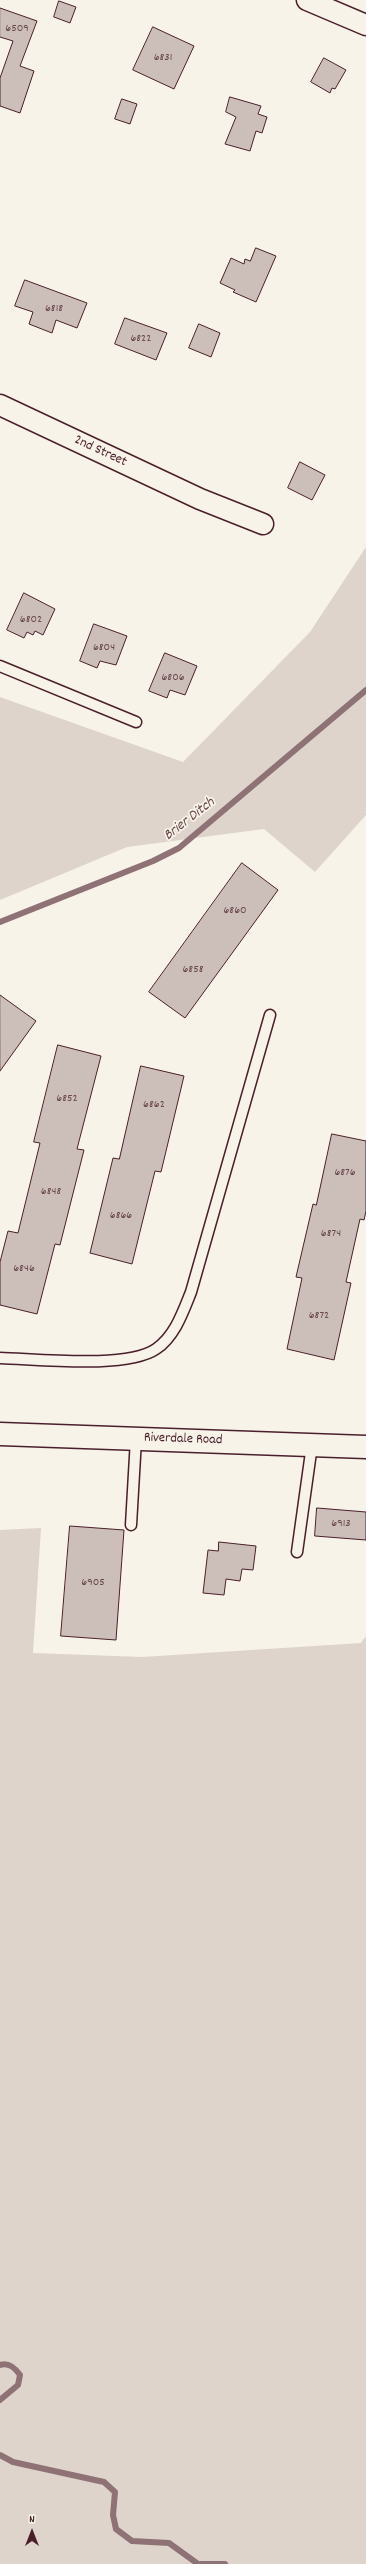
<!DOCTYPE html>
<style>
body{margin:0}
#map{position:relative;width:366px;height:2564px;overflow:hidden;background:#f7f3e8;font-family:Dekko,sans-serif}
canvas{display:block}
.north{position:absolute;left:12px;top:2512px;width:40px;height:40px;-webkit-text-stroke:3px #f7f3e8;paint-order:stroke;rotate:0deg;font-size:11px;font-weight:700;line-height:16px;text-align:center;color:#4a1f2b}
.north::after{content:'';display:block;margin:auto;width:14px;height:18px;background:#4a1f2b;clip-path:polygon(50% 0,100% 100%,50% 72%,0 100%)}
</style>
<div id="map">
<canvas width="366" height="2564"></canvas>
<div class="north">N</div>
</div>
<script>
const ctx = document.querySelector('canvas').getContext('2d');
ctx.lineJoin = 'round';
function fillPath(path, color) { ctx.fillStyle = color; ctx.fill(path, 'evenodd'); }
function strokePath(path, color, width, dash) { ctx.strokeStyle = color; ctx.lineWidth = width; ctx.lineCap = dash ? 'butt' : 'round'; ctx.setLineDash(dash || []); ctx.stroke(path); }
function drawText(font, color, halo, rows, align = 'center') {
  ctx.font = font + ' Dekko,sans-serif'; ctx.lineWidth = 3.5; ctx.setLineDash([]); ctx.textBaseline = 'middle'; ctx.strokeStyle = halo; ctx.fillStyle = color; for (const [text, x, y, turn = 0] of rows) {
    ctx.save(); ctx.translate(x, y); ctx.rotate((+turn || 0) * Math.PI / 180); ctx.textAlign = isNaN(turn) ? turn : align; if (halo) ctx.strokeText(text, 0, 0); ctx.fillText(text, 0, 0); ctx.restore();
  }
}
const green = new Path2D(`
 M366,547v268l-51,57 -51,-43 -137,18 -127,53v-203l183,65 127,-130z
 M41,1528l-8,125 109,4 219,-14 5,-7v928h-366v-1034z`);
const stream = new Path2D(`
 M0,922l153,-61 26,-13 187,-158
 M0,2365c9,-3 15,3 20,10l-2,10 -18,15
 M0,2455l13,7 91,20 11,10 -2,23 3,14 16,12 37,2 29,21h27`);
const building = new Path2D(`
 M59,1l17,6 -6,16 -16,-6z
 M0,8l37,13 -17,45 14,5 -14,42 -20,-7v-28l13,-37 -13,-4z
 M153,27l41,19 -20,43 -41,-19z
 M324,58l22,12 -11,19 -3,-1 -2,5 -19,-11z
 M230,97l31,9 -3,8 9,3 -5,16 -6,-2 -6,20 -25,-7 11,-27 -10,-5z
 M122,99l15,5 -7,20 -15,-5z
 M256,248l20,8 -20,46 -23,-10 2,-2 -15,-7 11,-25 13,6 1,-5 5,2z
 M25,280l62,23 -10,25 -21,-8 -4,13 -23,-9 4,-12 -18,-6z
 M125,318l42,15 -11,27 -41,-16z
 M199,324l21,9 -9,24 -22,-9z
 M300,462l25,13 -13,25 -24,-12z
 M24,593l31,16 -12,26 -8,-4 -2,4 -6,-3 -3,6 -17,-8z
 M94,624l33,12 -11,29 -16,-4 -3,7 -17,-7z
 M165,653l32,13 -12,29 -15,-5 -3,8 -18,-7z
 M242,863l36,27 -93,128 -36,-26z
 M0,995l36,26 -36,50z
 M58,1045l43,11 -24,93 7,1 -24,95 -5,-1 -18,70 -37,-9v-43l8,-31 10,2 22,-90 -6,-1z
 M141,1066l43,10 -23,96 -6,-1 -23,93 -42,-11 23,-95 6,1z
 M332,1134l34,7v70l-2,9 -4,-1 -14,63 5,1 -17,77 -47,-11 15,-71 -6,-1 17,-73 3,1z
 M317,1508l49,4v28l-51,-4z
 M70,1526l54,4 -8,110 -55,-4z
 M219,1542l37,4 -3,24 -11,-1 -2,12 -14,-2 -2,16 -21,-2 5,-43 10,1z`);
const service = new Path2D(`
 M0,666l136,56
 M0,1358c38,1 127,11 156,-9 19,-13 27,-37 35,-57l79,-277
 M131,1525l5,-86
 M297,1552l15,-107`);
const minor = new Path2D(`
 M307,0l59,25
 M0,405l200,94 63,25`);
const secondary = new Path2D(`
 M0,1434l366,13`);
const numberNames = [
 ["6509",17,29],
 ["6831",163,58],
 ["6818",54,309],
 ["6822",141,339],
 ["6802",31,620],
 ["6804",104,648],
 ["6806",173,678],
 ["6860",235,911],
 ["6858",193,970],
 ["6852",67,1099],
 ["6862",154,1105],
 ["6876",345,1173],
 ["6848",51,1192],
 ["6866",121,1216],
 ["6874",331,1234],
 ["6846",24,1269],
 ["6872",319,1316],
 ["6913",341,1524],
 ["6905",93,1583]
];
const streetNames = [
 ["2nd Street",100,452,25],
 ["Riverdale Road",183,1440,2]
];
const waterNames = [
 ["Brier Ditch",190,820,-38]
];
fillPath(green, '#ded4cc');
strokePath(stream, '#8e7275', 6);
fillPath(building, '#ccbfb9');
strokePath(building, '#4a1f2b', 1);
strokePath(service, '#4a1f2b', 13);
strokePath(minor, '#4a1f2b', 23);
strokePath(secondary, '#4a1f2b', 25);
strokePath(service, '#f7f3e8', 10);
strokePath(minor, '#f7f3e8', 20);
strokePath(secondary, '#f7f3e8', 22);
drawText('12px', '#6a474e', null, numberNames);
drawText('14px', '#4a1f2b', '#f7f3e8', streetNames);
drawText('italic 15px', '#6c4950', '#f7f3e8', waterNames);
</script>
